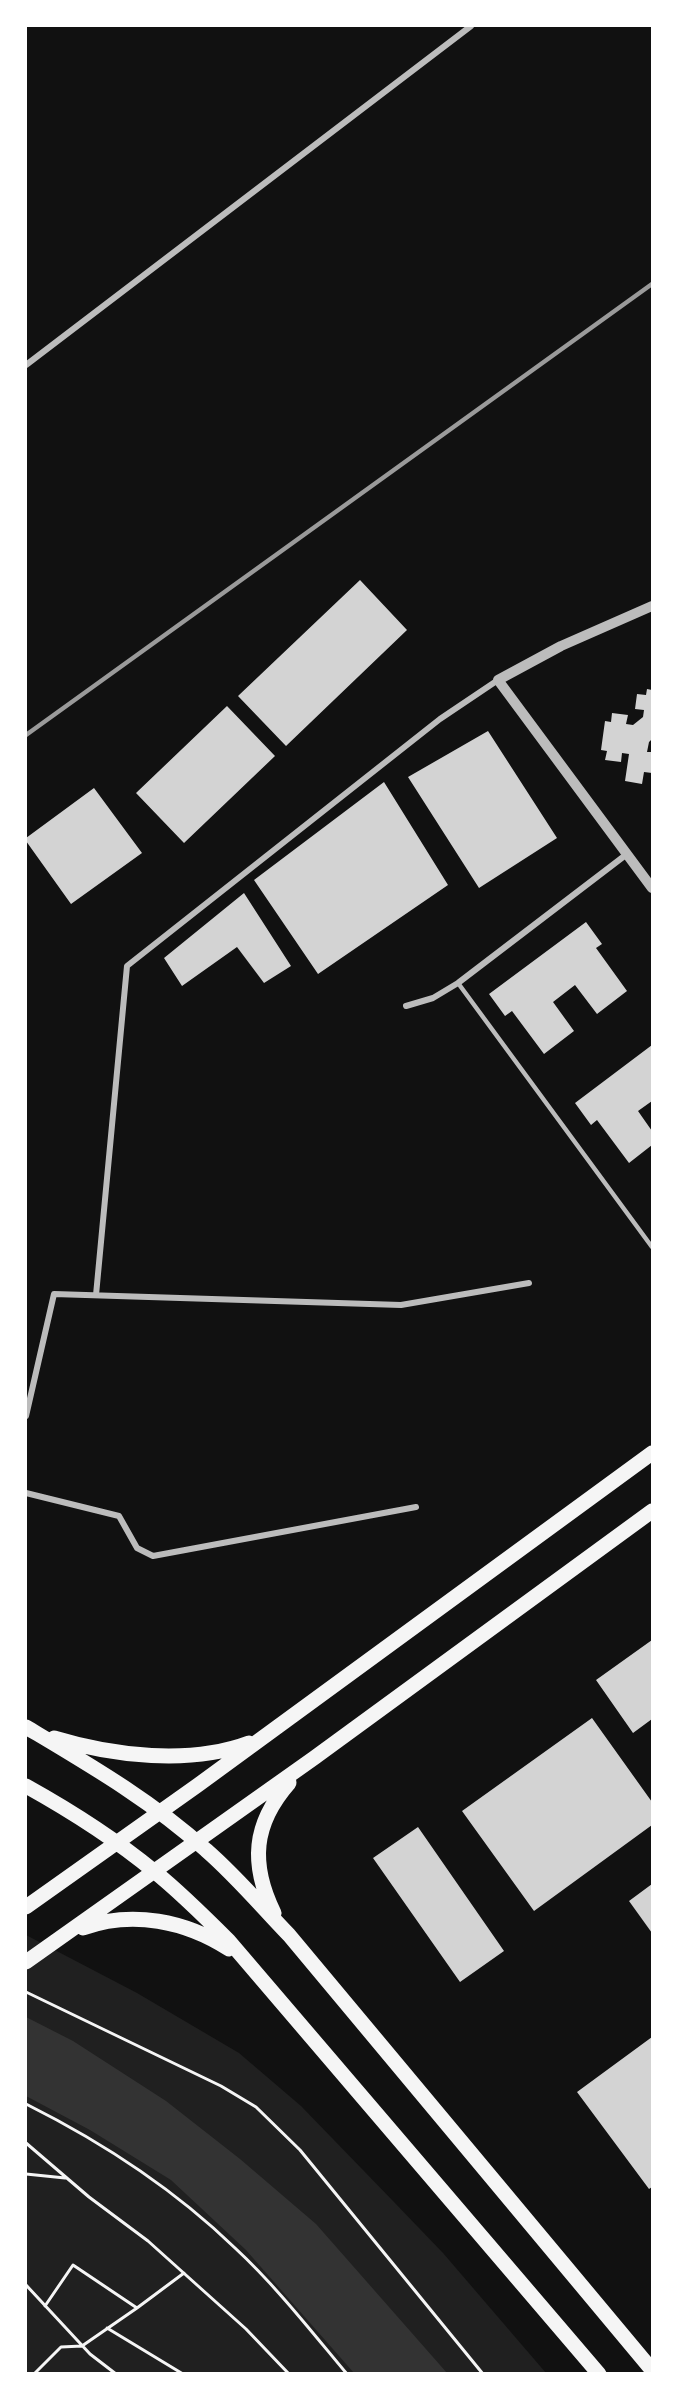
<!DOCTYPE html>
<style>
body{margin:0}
#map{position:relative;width:678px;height:2399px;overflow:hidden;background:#111;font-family:"Roboto Condensed",sans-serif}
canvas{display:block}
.frame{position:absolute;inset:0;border:27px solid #fff;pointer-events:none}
</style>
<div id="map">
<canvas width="678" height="2399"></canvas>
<div class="frame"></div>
</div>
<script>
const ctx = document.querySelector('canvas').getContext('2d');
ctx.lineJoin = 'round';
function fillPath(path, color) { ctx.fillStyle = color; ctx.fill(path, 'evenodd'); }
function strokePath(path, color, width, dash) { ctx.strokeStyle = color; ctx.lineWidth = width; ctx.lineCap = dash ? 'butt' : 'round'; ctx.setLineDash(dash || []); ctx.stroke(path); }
const green = new Path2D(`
 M26,1935l111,58 102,60 62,53 92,95 50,52 103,120h-520z`);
const water = new Path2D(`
 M26,2017l47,24 93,60 74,58 76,65 131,149h-93l-108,-123 -75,-70 -81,-50 -64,-34z`);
const building = new Path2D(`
 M360,580l47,50 -121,116 -48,-50z
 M647,689l5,1v49l-3,3 -2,10h5v21l-8,-1 -2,12 -17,-3 4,-27 -7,-1 -1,9 -16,-2 2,-9 -6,-1 4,-29 6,1 1,-9 16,2 -2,9 7,1 10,-8 1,-7 -9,-1 2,-15 9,1z
 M227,706l48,50 -91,87 -48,-50z
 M488,731l69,107 -78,50 -71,-111z
 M384,782l64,103 -130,89 -64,-94z
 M94,788l48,65 -71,51 -45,-63v-3z
 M244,893l47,73 -27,17 -27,-36 -55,39 -18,-28z
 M586,922l16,22 -6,4 31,43 -30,23 -22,-29 -22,17 21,29 -30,23 -32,-43 -7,5 -16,-22z
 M652,1045v56l-14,10 14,20v14l-23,18 -32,-43 -6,5 -16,-22z
 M652,1640v79l-19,14 -37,-53z
 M592,1718l60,84v23l-118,86 -72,-100z
 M418,1827l86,124 -44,31 -87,-124z
 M652,1884v49l-23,-32z
 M652,2037v150l-3,2 -72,-97z`);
const path = new Path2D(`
 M26,1992l195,94 35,21 44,43 183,224
 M26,2104c76,38 147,84 209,144 41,38 76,83 112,126
 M26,2143l63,54 59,44 98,88 43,45
 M26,2174l39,4
 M26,2285l64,69 26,20
 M137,2308l47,-35
 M107,2328l76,46
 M34,2374l27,-27 21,-1 55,-38 -64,-43 -28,41`);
const service = new Path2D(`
 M458,983l194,264`);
const minor = new Path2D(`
 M26,365l445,-339
 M406,1006l27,-8 25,-15 169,-129
 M96,1295l31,-329 313,-247 58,-39
 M26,1416l28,-122 347,11 128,-22
 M26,1493l93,23 18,32 16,8 263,-49`);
const tertiary = new Path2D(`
 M652,606l-91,40 -63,34 154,208`);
const primary = new Path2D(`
 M26,1727c62,37 126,74 180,123 30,26 56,57 83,85l363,435
 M54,1738c59,18 136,27 195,5
 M26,1786c45,25 89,53 129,86 26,21 50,45 74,69l370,433
 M26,1907l172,-122 454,-332
 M274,1913c-24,-49 -21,-89 15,-130
 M83,1928c49,-18 103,-7 146,21
 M26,1962l288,-204 338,-247`);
const rail = new Path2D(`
 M26,735l626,-451`);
fillPath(green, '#202020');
fillPath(water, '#333');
fillPath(building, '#d3d3d3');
strokePath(path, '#f5f5f5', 3);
strokePath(service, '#bcbcbc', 4.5);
strokePath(minor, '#bcbcbc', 6);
strokePath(tertiary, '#bcbcbc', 10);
strokePath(primary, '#f5f5f5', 15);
strokePath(rail, '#9a9a9a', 4.5);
</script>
